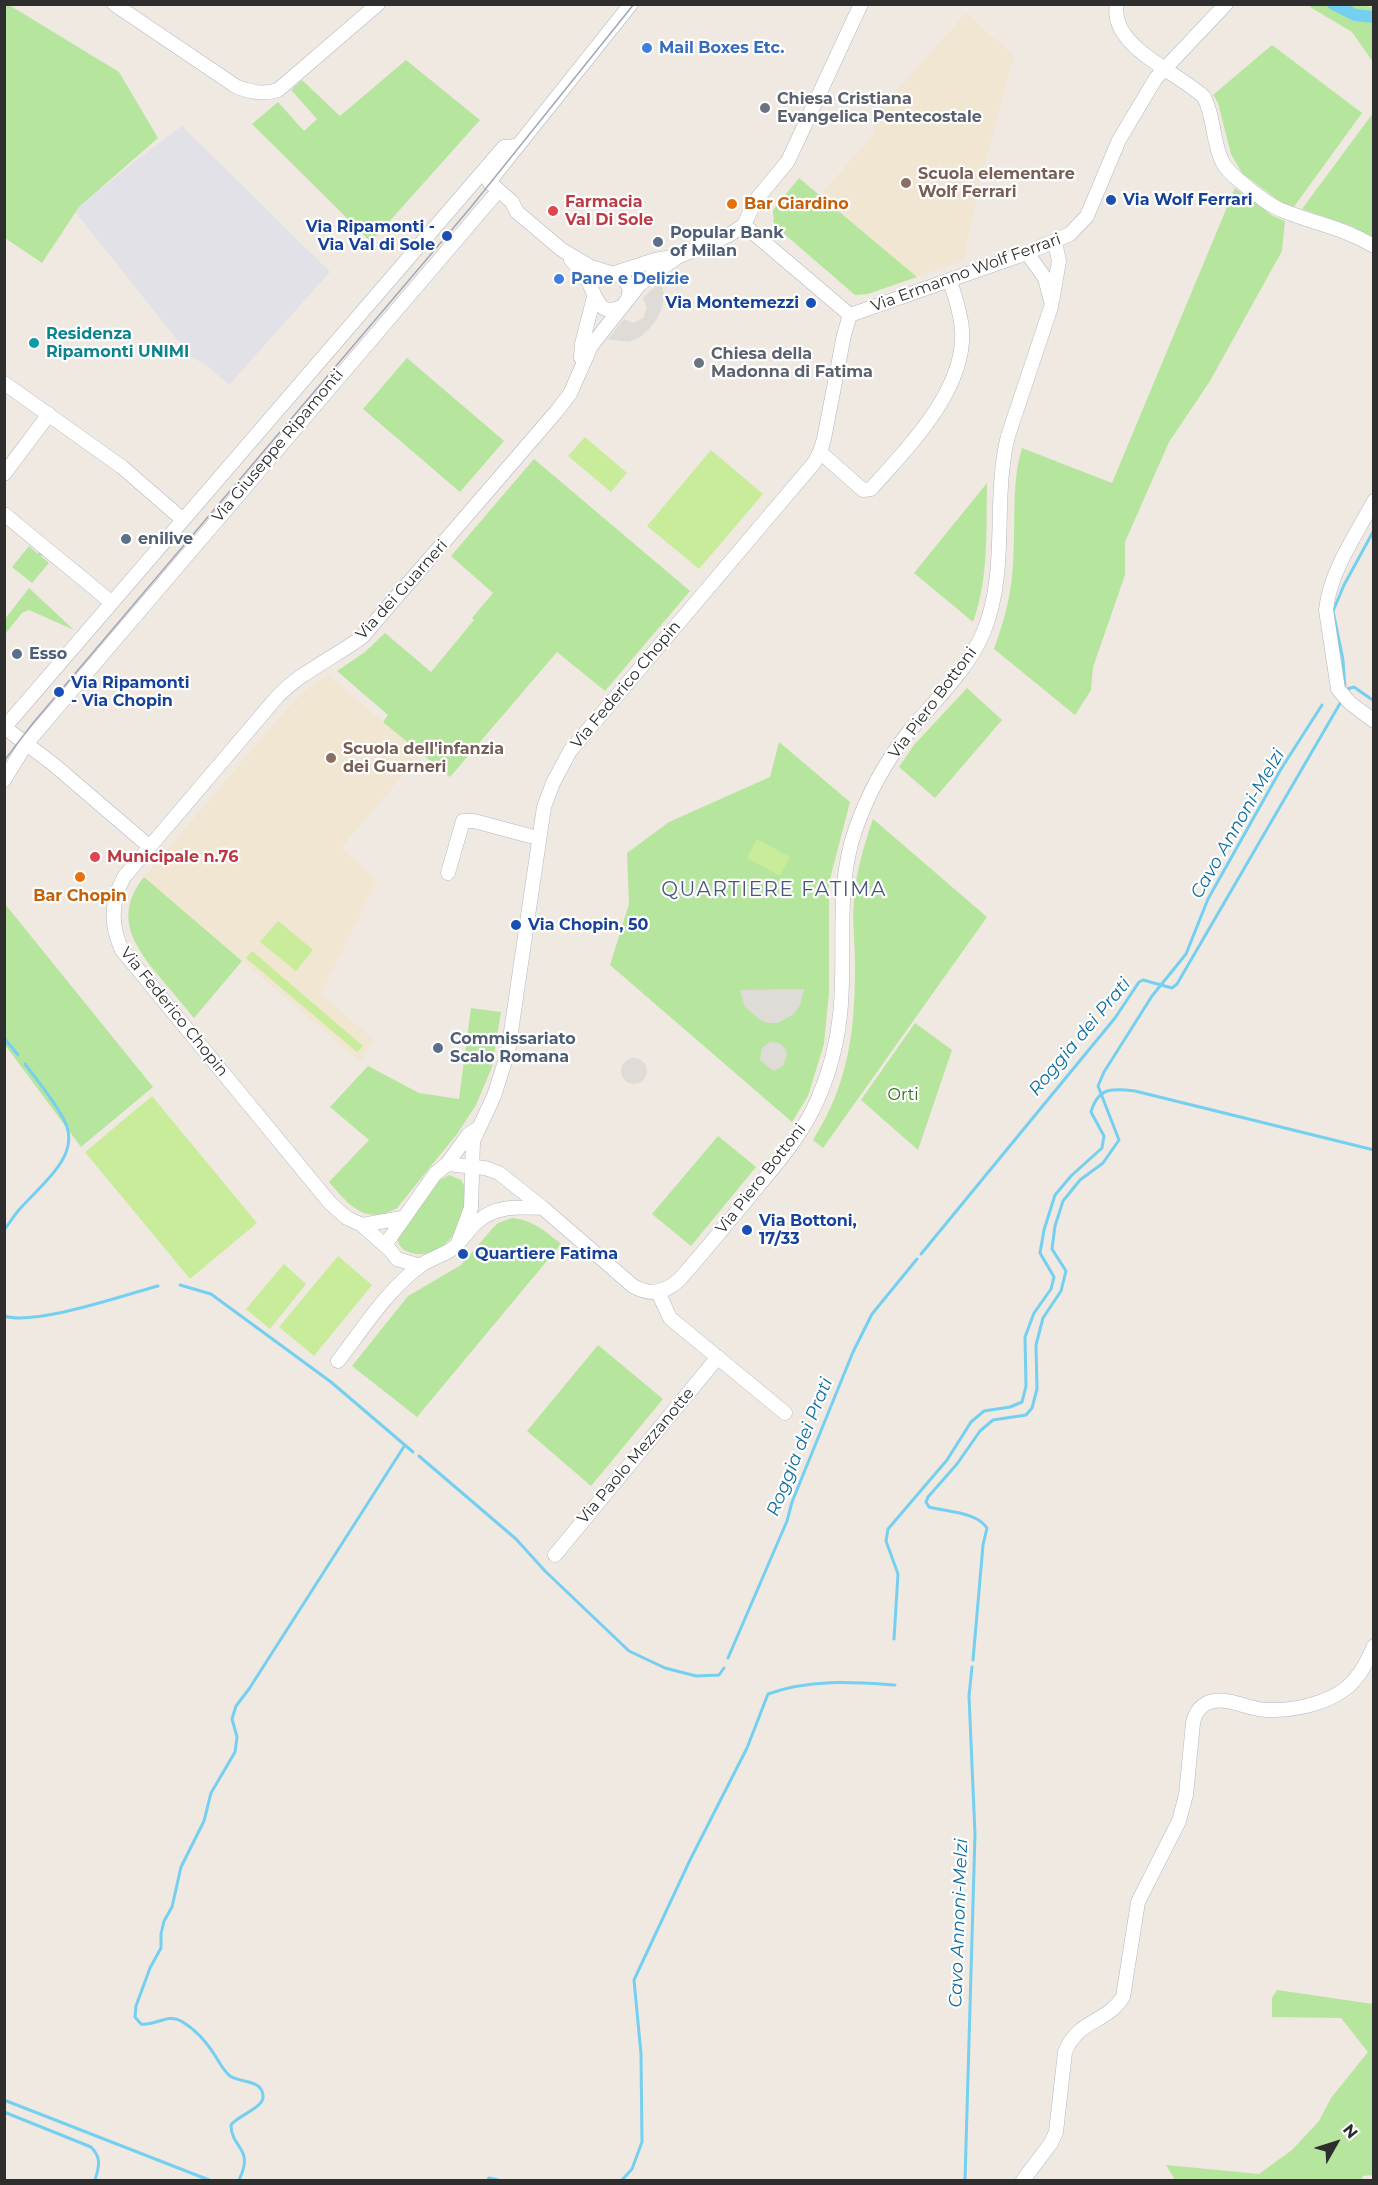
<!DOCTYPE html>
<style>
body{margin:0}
#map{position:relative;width:1378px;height:2185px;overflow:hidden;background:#efe9e1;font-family:Montserrat,sans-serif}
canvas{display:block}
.frame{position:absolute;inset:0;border:6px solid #2e2e2e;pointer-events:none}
.north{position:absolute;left:1306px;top:2113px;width:60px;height:60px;-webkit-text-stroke:4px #fff;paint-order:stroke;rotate:51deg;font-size:16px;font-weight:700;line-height:24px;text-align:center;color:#2e2e2e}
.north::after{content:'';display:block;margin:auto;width:21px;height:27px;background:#2e2e2e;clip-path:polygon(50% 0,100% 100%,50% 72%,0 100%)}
</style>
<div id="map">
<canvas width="1378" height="2185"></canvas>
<div class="frame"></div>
<div class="north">N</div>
</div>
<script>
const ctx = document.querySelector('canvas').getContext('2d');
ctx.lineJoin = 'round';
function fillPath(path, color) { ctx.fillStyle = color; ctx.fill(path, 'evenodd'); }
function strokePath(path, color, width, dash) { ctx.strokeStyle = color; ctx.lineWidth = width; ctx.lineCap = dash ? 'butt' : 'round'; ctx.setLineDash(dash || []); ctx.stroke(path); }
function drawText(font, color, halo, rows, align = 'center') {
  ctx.font = font + ' Montserrat,sans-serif'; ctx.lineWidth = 4.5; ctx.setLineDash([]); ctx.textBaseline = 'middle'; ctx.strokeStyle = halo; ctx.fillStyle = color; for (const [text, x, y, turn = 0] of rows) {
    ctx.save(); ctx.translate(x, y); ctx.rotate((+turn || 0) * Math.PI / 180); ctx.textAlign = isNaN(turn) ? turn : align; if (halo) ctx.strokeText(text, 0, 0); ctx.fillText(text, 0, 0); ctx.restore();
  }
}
const industrial = new Path2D(`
 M182,126l148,146 -101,113 -23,-20 -16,-9 -114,-143 3,-6 56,-46z`);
const education = new Path2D(`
 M966,13l48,43 -31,114 -20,90 -46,17 -97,-82 54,-61 -1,-18z
 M328,675l93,79 -80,94 36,32 -56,114 52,45 -12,23 -217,-185 141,-166 21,-21z`);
const green = new Path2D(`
 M9,5l110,67 39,66 -79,69 -37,56 -37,-25 -1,-233z
 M1358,5l15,2v55l-21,-30 -42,-25 3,-2z
 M1272,45l90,68 -69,95 -12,-6 -39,-29 -11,-19 -13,-51 -5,-8z
 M406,60l74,60 -109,122 -119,-118 26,-22 26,29 13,-12 -26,-29 11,-10 38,36z
 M1373,113v123l-2,2 -17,-11 -52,-18z
 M799,178l118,99 -49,17 -13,1 -81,-70 -1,-15z
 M1235,188l38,28 12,5 -3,30 -72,130 -41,61 -44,100v33l-32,92 -2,23 -16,25 -81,-66c10,-28 18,-56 19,-86 3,-37 -2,-79 9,-115l90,35z
 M407,358l97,83 -44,51 -97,-83z
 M534,459l156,132 -85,100 -48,-39 -107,125 -67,-55 5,-7 -51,-44 28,-19 20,-19 46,39 43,-52 -2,-2 21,-25 -42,-37z
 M987,483c-1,47 2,95 -14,139l-59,-49z
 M29,546l8,7h4l1,4 7,6 -17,20 -20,-16z
 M29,588l45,42 -45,-20 -7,3 -17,21v-15z
 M967,688l35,32 -67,78 -36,-31 15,-22z
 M779,742l71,60 -21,81v109l-5,52 -16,52 -16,26 -182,-157 19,-61 -2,-51 42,-31 101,-45z
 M873,819l114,98 -164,231 -10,-8c35,-56 42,-107 42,-172 0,-23 -3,-46 -1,-69 2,-27 10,-54 19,-80z
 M144,877l98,84 -48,57c-12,-14 -24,-29 -36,-43 -26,-32 -44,-60 -14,-98z
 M5,904l148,183 -72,60 -76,-102z
 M471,1008l30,4 -9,55 -16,38 -19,29 -60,74c-32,18 -48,-3 -68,-26l40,-42 -39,-33 38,-41 51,27 40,6z
 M915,1023l37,27 -34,100 -57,-50z
 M718,1136l38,31 -65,79 -39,-32z
 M449,1175l12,5c19,27 -14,83 -49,73 -9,-2 -14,-7 -15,-16l40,-56z
 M512,1218c21,2 33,13 49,26l-144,173 -65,-51 56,-70 53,-31 31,-36 6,-6z
 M598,1345l65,54 -72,87 -64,-55z
 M1277,1990l96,14v171l-10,1 -2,4h-186l-9,-15 93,9 33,-24 27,-29 12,-23 37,-46 -27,-34 -69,-1v-19z`);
const pitch = new Path2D(`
 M585,437l42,36 -16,19 -43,-36z
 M711,450l52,44 -64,75 -52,-43z
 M757,839l33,18 -10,19 -33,-18z
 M278,921l35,29 -17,21 -36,-29z
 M252,951l111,95 -6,6 -111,-94z
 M152,1096l105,127 -67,56 -105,-127z
 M338,1256l34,29 -58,71 -35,-29z
 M284,1264l22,20 -36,45 -24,-20z`);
const plaza = new Path2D(`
 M661,281l3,13 -2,14 -5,11 -9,11 -9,8 -11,4 -20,-3 16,-20 9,4 10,-5 4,-10 -4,-10z
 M804,989l-4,16 -6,9 -16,9h-10l-8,-3 -15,-13 -5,-17z
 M770,1042l9,1 7,6 1,5 -4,12 -10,5 -13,-11 2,-12z
 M621 1071a13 13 0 1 1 26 0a13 13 0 1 1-26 0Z`);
const stream = new Path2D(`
 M1345,688l-2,-28 -10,-49 11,-26 30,-55
 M1344,690l10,-3 20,14
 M4,1038l14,17
 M4,1230c5,-6 9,-13 14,-19 20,-24 64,-54 47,-89 -10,-21 -26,-39 -40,-58
 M921,1254l194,-236 24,-36 4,-2 29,8 5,-4 165,-284
 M180,1285l31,9 120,88 82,70
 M4,1316c32,10 120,-21 154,-30
 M419,1456l97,83 29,32 84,80 36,17 31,8 23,-1 5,-7
 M894,1639l4,-65 -12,-33 2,-12 59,-69 24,-38 13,-11 26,-4 12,-5 4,-16 -1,-49 9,-24 17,-24 3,-12 -14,-24 4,-23 11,-35 16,-19 31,-28 2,-12 -13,-24c7,-25 22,-24 44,-21l239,59
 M728,1658l59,-137 5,-19 61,-150 19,-38 45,-55
 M973,1660l10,-115 4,-17c-10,-16 -40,-16 -58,-21l-3,-5 2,-5 29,-33 23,-33 13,-11 33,-5 6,-7 5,-19 -1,-44 7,-27 18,-27 5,-20 -14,-22 3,-23 8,-25 17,-21 23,-17 16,-23 -21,-54 6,-14 48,-76 34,-42 22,-55 73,-130 41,-64
 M4,2100l205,80
 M4,2112l87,35c11,11 8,20 4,33
 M239,2180c16,-33 -8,-31 -8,-55 7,-10 34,-17 32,-30 -2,-16 -23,-12 -33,-19 -6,-5 -10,-12 -14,-19 -8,-13 -21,-28 -35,-36 -13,-8 -26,5 -40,3l-6,-7 1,-11 14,-38 11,-20v-14l3,-13 8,-14 9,-40 23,-46 7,-28 24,-41 2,-15 -5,-18 4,-13 13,-17 156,-244
 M488,2180l1,-2 9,2
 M622,2180l10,-11 10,-27 -1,-88 -7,-74 56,-120 57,-112 21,-54c42,-15 83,-12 127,-9
 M965,2180l10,-346 -6,-138 3,-29`);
const canal = new Path2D(`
 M1333,4l22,11 19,2`);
const minor = new Path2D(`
 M114,4l123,83c15,5 26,8 41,3l100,-86
 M1117,4c-9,42 62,69 87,93 11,21 8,46 19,66 5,10 15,16 23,23 11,9 24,20 38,25 32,13 58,16 90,35
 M489,182l142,-178
 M489,182l23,20 5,10 45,38 29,17 32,10 7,12 -2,9
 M744,225l106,90
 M1027,253l18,25 6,23
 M571,260c6,6 12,12 16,19 9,15 10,39 34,28
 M615,273l40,-13 17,-3
 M850,315l177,-62 43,-19 17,-18 32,-76 37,-62 70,-74
 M581,358l1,-14 12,-47
 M4,383l118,84 60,52
 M820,452l43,38 8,-1c37,-42 95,-99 91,-159 -1,-17 -7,-33 -12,-49
 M4,474l45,-60
 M1374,501c-18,34 -44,70 -48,109l12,79 12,14 24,18
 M4,514l107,88
 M4,727l49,37 97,83
 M4,728l500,-581 13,-1
 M4,780l22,-36 467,-547
 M448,873l15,-52h11l56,15
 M447,1164l38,4 14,5 44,35 90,78c17,10 32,7 46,-6 24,-27 47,-55 70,-83 25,-30 52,-60 68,-96 12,-27 20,-57 23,-86 7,-63 -6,-126 16,-187 12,-34 30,-67 52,-95 26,-32 60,-63 76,-102 25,-63 8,-131 24,-195l43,-129 8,-46 -4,-19
 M362,1225l40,-7
 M458,1243l13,-35 2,-67 21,-45 14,-44 36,-245 9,-24 17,-32 244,-288 6,-11 4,-13 20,-104 6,-20
 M385,1245l50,-71 12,-10 21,-29 7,-5
 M420,1266l-23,-7 -7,-9 -28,-25 -15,-7 -17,-15 -208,-253c-12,-25 -11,-49 2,-73l153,-180c25,-26 57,-39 85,-60l194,-225 14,-18 21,-48 49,-62 37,-27 52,-22 15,-10 11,-24 33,-40 73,-157
 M658,1292l12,26 115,95
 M338,1361c24,-31 50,-72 82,-95 9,-7 22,-10 32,-17 10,-8 16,-19 25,-27 19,-17 42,-15 66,-14
 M555,1555l163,-198
 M1023,2180l28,-37 5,-11 9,-80c14,-34 41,-28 58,-55l15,-95 41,-81 7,-26 7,-72c2,-11 9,-20 21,-22 17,-3 36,9 54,9 28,1 70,-8 88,-32 8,-9 13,-21 18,-32`);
const tram = new Path2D(`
 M4,761l29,-38 438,-516 163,-203`);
const markers = [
 [647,48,6,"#3f7fe0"],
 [765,108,6,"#6b7280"],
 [906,183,6,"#8d6e63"],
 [1111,200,6,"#1a4fb4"],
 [732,204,6,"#e8710a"],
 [553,211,6,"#e0444e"],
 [447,236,6,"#1a4fb4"],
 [658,242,6,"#5c6f8a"],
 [559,279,6,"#3f7fe0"],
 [811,303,6,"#1a4fb4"],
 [34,343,6,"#0f9aa8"],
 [699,363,6,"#6b7280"],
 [126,539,6,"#5c6f8a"],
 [17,654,6,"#5c6f8a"],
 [59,692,6,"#1a4fb4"],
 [331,758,6,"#8d6e63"],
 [95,857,6,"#e0444e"],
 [80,877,6,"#e8710a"],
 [516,925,6,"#1a4fb4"],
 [438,1048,6,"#5c6f8a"],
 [747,1230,6,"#1a4fb4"],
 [463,1254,6,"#1a4fb4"]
];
const shopNames = [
 ["Mail Boxes Etc.",659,48],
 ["Pane e Delizie",571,279]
];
const worshipNames = [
 ["Chiesa Cristiana",777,99],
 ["Evangelica Pentecostale",777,117],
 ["Chiesa della",711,354],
 ["Madonna di Fatima",711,372]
];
const educationNames = [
 ["Scuola elementare",918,174],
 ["Wolf Ferrari",918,192],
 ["Scuola dell'infanzia",343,749],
 ["dei Guarneri",343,767]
];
const transitNames = [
 ["Via Wolf Ferrari",1123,200],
 ["Via Ripamonti -",435,227,"right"],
 ["Via Val di Sole",435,245,"right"],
 ["Via Montemezzi",799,303,"right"],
 ["Via Ripamonti",71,683],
 ["- Via Chopin",71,701],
 ["Via Chopin, 50",528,925],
 ["Via Bottoni,",759,1221],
 ["17/33",759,1239],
 ["Quartiere Fatima",475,1254]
];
const healthNames = [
 ["Farmacia",565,202],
 ["Val Di Sole",565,220],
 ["Municipale n.76",107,857]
];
const foodNames = [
 ["Bar Giardino",744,204],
 ["Bar Chopin",80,896,"center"]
];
const serviceNames = [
 ["Popular Bank",670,233],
 ["of Milan",670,251],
 ["enilive",138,539],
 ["Esso",29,654],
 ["Commissariato",450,1039],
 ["Scalo Romana",450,1057]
];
const streetNames = [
 ["Via Ermanno Wolf Ferrari",966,273,-20],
 ["Via Giuseppe Ripamonti",278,446,-50],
 ["Via dei Guarneri",402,590,-48],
 ["Via Federico Chopin",626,685,-50],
 ["Via Piero Bottoni",933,703,-53],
 ["Via Federico Chopin",174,1012,51],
 ["Via Piero Bottoni",761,1179,-52],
 ["Via Paolo Mezzanotte",636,1456,-50]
];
const cultureNames = [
 ["Residenza",46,334],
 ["Ripamonti UNIMI",46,352]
];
const parkNames = [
 ["Orti",903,1095]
];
const waterNames = [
 ["Cavo Annoni-Melzi",1238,824,-60],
 ["Roggia dei Prati",1080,1037,-50],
 ["Roggia dei Prati",800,1447,-68],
 ["Cavo Annoni-Melzi",959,1923,-88]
];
const quarterNames = [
 ["QUARTIERE FATIMA",774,890]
];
fillPath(industrial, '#e3e1e8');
fillPath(education, '#f0e6d1');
fillPath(green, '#b6e59e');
fillPath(pitch, '#c9ec9a');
fillPath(plaza, '#dfdcd8');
strokePath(stream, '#75cff0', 3);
strokePath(canal, '#75cff0', 12);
strokePath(minor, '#b4b7c1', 15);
strokePath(minor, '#fff', 14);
strokePath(tram, '#a3a6b8', 1.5);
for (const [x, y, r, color] of markers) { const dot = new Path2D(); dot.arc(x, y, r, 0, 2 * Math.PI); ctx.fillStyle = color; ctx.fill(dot); strokePath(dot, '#fff', 2); }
drawText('bold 16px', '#366cbe', '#fff', shopNames, 'left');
drawText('bold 16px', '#5b616d', '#fff', worshipNames, 'left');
drawText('bold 16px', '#785e54', '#fff', educationNames, 'left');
drawText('bold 16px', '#164399', '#fff', transitNames, 'left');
drawText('bold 16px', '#be3a42', '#fff', healthNames, 'left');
drawText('bold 16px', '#c56008', '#fff', foodNames, 'left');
drawText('bold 16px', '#4e5e75', '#fff', serviceNames, 'left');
drawText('16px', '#2e2e2e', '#fff', streetNames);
drawText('bold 16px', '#0d838f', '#fff', cultureNames, 'left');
drawText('16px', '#2c6e1b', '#fff', parkNames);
drawText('italic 18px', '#0d6fa3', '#fff', waterNames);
ctx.letterSpacing = '1.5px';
drawText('20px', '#4d5680', '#fff', quarterNames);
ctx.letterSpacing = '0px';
</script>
